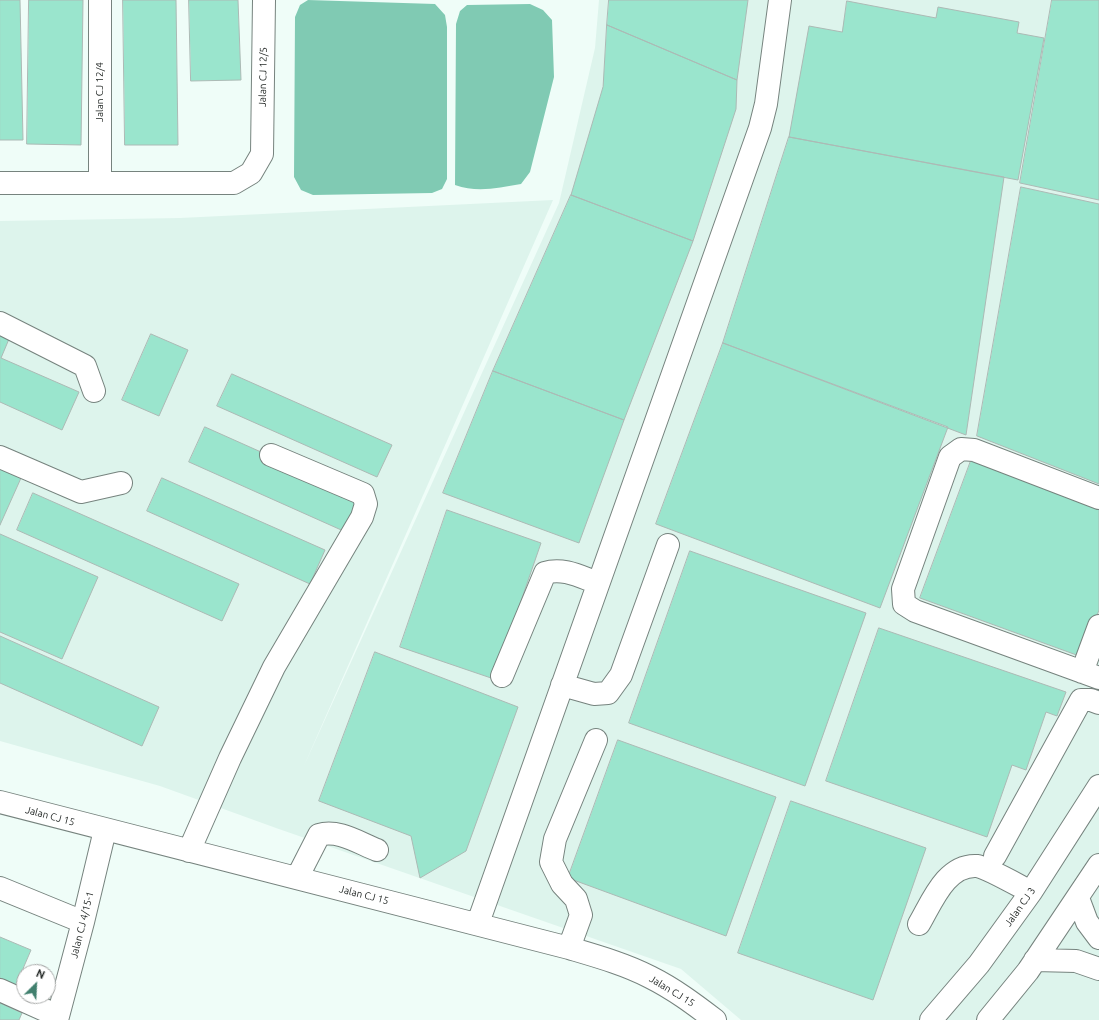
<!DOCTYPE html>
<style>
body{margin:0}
#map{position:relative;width:1099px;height:1020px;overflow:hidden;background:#effdf8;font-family:Ubuntu,sans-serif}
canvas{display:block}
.north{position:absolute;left:16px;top:964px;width:40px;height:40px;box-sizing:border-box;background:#fff;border:1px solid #a7a9a8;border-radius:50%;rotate:24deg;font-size:11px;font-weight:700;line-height:16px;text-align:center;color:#222725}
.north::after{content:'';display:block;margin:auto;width:14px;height:18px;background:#41806e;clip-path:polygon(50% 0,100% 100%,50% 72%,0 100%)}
</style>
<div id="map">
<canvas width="1099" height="1020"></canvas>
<div class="north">N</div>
</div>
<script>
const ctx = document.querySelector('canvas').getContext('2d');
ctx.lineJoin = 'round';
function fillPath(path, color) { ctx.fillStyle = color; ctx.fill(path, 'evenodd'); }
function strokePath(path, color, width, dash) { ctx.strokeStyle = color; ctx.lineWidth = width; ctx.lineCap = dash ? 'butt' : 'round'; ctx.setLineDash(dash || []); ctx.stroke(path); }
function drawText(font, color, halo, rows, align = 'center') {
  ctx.font = font + ' Ubuntu,sans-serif'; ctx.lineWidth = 3; ctx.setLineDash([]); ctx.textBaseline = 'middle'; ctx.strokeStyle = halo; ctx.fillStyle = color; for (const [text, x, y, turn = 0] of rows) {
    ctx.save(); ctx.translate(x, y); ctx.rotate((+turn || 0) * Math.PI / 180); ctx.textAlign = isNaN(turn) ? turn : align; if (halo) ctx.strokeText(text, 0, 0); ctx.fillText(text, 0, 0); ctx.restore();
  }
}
const built = new Path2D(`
 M599,0h500v1020h-358l-60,-51 -405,-141 -116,-42 -160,-45v-520l180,-3 373,-18 -250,568 256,-565 36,-155z`);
const water = new Path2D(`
 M308,0l127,4 10,11 2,12v152l-5,10 -10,4 -119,2 -12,-5 -7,-13 1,-160 5,-12z
 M530,4l13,6 9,10 2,57 -24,95 -9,12c-23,4 -44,9 -66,1l1,-161 4,-13 7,-6z`);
const building = new Path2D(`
 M0,0h20l3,140h-23z
 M29,0h54l-2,145 -54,-1z
 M123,0h53l2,145h-53z
 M189,0h49l3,80 -50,1z
 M609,0h139l-11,80 -130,-55z
 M1052,0h47v200l-79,-17z
 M847,1l89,17 2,-11 81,15 -2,11 27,5 -26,142 -229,-43 20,-111 33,6z
 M607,25l130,55 -1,29 -43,132 -122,-46 32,-108z
 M789,137l215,40 -38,258 -243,-92z
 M1021,187l78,17v280l-122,-48z
 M571,195l122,46 -69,179 -131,-49z
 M151,334l37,16 -29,66 -37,-16z
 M0,335l9,4 -8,19 78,34 -17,38 -62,-28z
 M723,343l225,84 -68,181 -224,-84z
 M493,371l131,49 -45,123 -136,-50z
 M232,374l160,71 -15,32 -160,-71z
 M205,427l159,71 -16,35 -159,-71z
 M972,458l127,46v106l-17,47 -162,-59z
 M0,469l21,9 -21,47z
 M162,478l163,72 -15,34 -163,-73z
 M33,493l206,91 -17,37 -205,-91z
 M447,510l94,33 -47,136 -94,-32z
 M0,534l98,43 -36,82 -62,-27z
 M690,551l176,62 -61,173 -176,-63z
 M879,628l187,64 -9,24 -11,-4 -20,58 -14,-5 -25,72 -161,-56z
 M0,636l159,71 -17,39 -142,-63z
 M375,652l143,55 -52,144 -46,27 -9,-42 -92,-35z
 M618,740l158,57 -50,139 -158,-58z
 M791,801l135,47 -53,152 -135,-47z
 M0,937l31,13 -15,35 -16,-7z
 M0,1003l22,10 -3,7h-19z`);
const minor = new Path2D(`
 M0,183h234l17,-10 11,-19 2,-154
 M100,183v-183
 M0,323l85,43 9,25
 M0,457l81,35 40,-9
 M1099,498l-125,-48 -13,-1 -11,8 -47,132 1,15 11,7 184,67
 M1082,672l17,-46
 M502,676l43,-103c18,-6 36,4 53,10
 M562,685l32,9 14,-1 13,-18 47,-130
 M0,802l569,146c27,8 56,16 81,29 24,12 44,27 65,43
 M189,851l41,-93 44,-91 88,-150 4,-13 -3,-10 -92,-39
 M995,856l86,-156h10l8,3
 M297,878l22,-43c19,-6 40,8 58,15
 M0,888l83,34
 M1078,898l9,24 12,16
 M478,923l282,-795 6,-24 14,-104
 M919,924c13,-22 27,-60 58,-58 9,1 44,21 54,26
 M569,948l12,-33 -5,-16 -14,-15 -11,-22 4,-23 41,-99
 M1035,960l41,1 23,8
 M0,990l58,26
 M57,1020l26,-98 22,-92
 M931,1020l48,-56 52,-72 68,-106
 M988,1020l40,-49 71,-106`);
const streetNames = [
 ["Jalan CJ 12/5",263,77,-89],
 ["Jalan CJ 12/4",100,92,-90],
 ["Jalan CJ 15",50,816,15],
 ["Jalan CJ 15",364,895,14],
 ["Jalan CJ 3",1020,907,-55],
 ["Jalan CJ 4/15-1",82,925,-76],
 ["Jalan CJ 15",672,991,31]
];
fillPath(built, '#ddf4ec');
fillPath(water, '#80cab3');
fillPath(building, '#9ae5cd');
strokePath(building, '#acbab5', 1);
strokePath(minor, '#76837e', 24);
strokePath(minor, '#fff', 22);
drawText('10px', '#222725', '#fff', streetNames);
</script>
